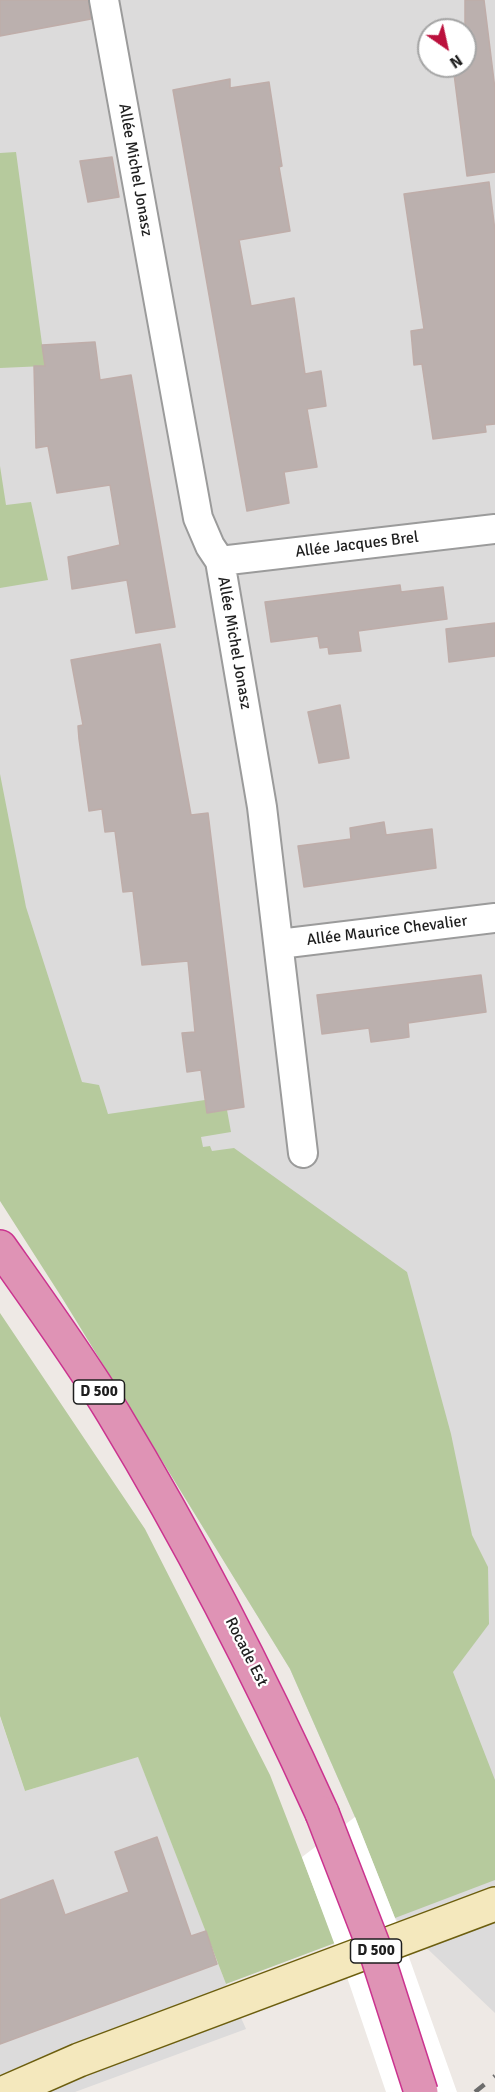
<!DOCTYPE html>
<meta charset="utf-8">
<style>
body{margin:0}
#map{position:relative;width:495px;height:2092px;overflow:hidden;background:#eee9e5;font-family:Signika,sans-serif}
canvas{display:block}
.north{position:absolute;left:417px;top:18px;width:60px;height:60px;box-sizing:border-box;background:#fff;border:2px solid #a5a5a5;border-radius:50%;rotate:146deg;font-size:16px;font-weight:700;line-height:24px;text-align:center;color:#1e1e1e}
.north::after{content:'';display:block;margin:auto;width:21px;height:27px;background:#bb113d;clip-path:polygon(50% 0,100% 100%,50% 72%,0 100%)}
</style>
<div id="map">
<canvas width="495" height="2092"></canvas>
<div class="north">N</div>
</div>
<script>
const ctx = document.querySelector('canvas').getContext('2d');
ctx.lineJoin = 'round';
function fillPath(path, color) { ctx.fillStyle = color; ctx.fill(path, 'evenodd'); }
function strokePath(path, color, width, dash) { ctx.strokeStyle = color; ctx.lineWidth = width; ctx.lineCap = dash ? 'butt' : 'round'; ctx.setLineDash(dash || []); ctx.stroke(path); }
function drawText(font, color, halo, rows, align = 'center') {
  ctx.font = font + ' Signika,sans-serif'; ctx.lineWidth = 4.5; ctx.setLineDash([]); ctx.textBaseline = 'middle'; ctx.strokeStyle = halo; ctx.fillStyle = color; for (const [text, x, y, turn = 0] of rows) {
    ctx.save(); ctx.translate(x, y); ctx.rotate((+turn || 0) * Math.PI / 180); ctx.textAlign = isNaN(turn) ? turn : align; if (halo) ctx.strokeText(text, 0, 0); ctx.fillText(text, 0, 0); ctx.restore();
  }
}
const residential = new Path2D(`
 M0,0h495v2013l-100,-95 -40,-101 -65,-148 -226,-368 -64,-120zM429,30h36v36h-36z
 M0,1717l25,74 113,-35 88,228 20,45 -171,63h-75z`);
const forest = new Path2D(`
 M16,152l29,214 -45,2v-215z
 M0,466l6,39 25,-3 17,78 -48,8z
 M0,774l26,133 56,175 17,3 9,29 97,-14 2,12 20,-2 4,22 -30,5 2,10 7,-1 2,5 22,-3 173,124 44,162 21,101 16,32 1,57 -36,48 42,108v100l-100,38 -40,-101 -65,-148 -226,-368 -64,-100z
 M0,1313l145,216 125,246 65,168 -109,41 -88,-227 -113,34 -25,-75z`);
const pier = new Path2D(`
 M355,1817l40,101 62,174h-71l-37,-109 -47,-126z`);
const building = new Path2D(`
 M0,0h88l3,19 -91,17z
 M465,0h19l11,89v83l-28,4 -14,-110h12z
 M230,79v9l39,-6 13,84 -3,1 11,64 -51,9 12,66 43,-8 11,76 16,-3 5,35 -19,3 10,58 -33,5 5,31 -42,8 -74,-421z
 M112,157l7,40 -31,5 -8,-41z
 M489,182l6,49v193l-10,1 1,7 -53,7 -11,-75 -8,1 -3,-34 13,-2 -20,-135z
 M95,342l5,38 31,-5 44,252 -39,6 -9,-53 -55,9 -4,-32 52,-12 -10,-60 -53,8 -9,-47 -12,2 -2,-82h11l-3,-21z
 M400,585l1,7 42,-5 4,32 -89,12 3,20 -32,3 -1,-7 -8,1 -2,-12 -47,6 -6,-40z
 M495,623v33l-46,6 -3,-33z
 M160,644l31,171 17,-2 36,294 -37,6 -6,-43 -14,2 -5,-39 13,-1 -7,-71 -46,4 -9,-74 -10,1 -8,-61 -10,1 -3,-23 -13,2 -10,-72 -1,-13 5,-1 -12,-65z
 M340,705l9,53 -30,5 -11,-51z
 M384,822l2,13 46,-6 4,39 -132,19 -6,-41 53,-7 -1,-11z
 M481,975l5,37 -78,11 1,14 -6,1 -32,4 -2,-14 -47,6 -5,-39z
 M157,1837l34,99 15,-5 11,33 -217,80v-144l53,-20 12,35 64,-23 -14,-40z`);
const street = new Path2D(`
 M104,0l94,518 12,28 10,15 42,246 41,346
 M220,561l275,-32
 M279,944l216,-26`);
const secondary = new Path2D(`
 M6,2092l73,-32 416,-156`);
const highway = new Path2D(`
 M0,1247c39,55 78,109 113,166 78,129 147,263 209,400`);
const rail = new Path2D(`
 M475,2092l20,-16`);
const highwayBridge = new Path2D(`
 M322,1813l55,142 44,137`);
const shields = [
 [99,1392,51],
 [376,1951,51]
];
const shieldNames = [
 ["D 500",99,1392],
 ["D 500",376,1951]
];
const streetNames = [
 ["Allée Michel Jonasz",135,170,80],
 ["Allée Jacques Brel",357,545,-7],
 ["Allée Michel Jonasz",234,643,80],
 ["Allée Maurice Chevalier",387,931,-7],
 ["Rocade Est",246,1652,63]
];
fillPath(residential, '#dcdbdb');
fillPath(forest, '#b6ca9d');
fillPath(pier, '#fff');
fillPath(building, '#bbb0ae');
strokePath(building, '#bfada9', 1.5);
strokePath(street, '#9b9b9b', 32);
strokePath(secondary, '#6c5e0e', 36);
strokePath(highway, '#cb338f', 36);
strokePath(street, '#fff', 28);
strokePath(secondary, '#f4e8bd', 33);
strokePath(highway, '#df93b5', 33);
strokePath(rail, '#6c6c6c', 4.5, [12, 12]);
strokePath(highwayBridge, '#cb338f', 36, []);
strokePath(highwayBridge, '#df93b5', 33);
for (const [x, y, w] of shields) { const box = new Path2D(); box.roundRect(x - w / 2, y - 12, w, 24, 4.5); ctx.fillStyle = '#fff'; ctx.fill(box); strokePath(box, '#1e1e1e', 1.5); }
drawText('bold 15px', '#1e1e1e', null, shieldNames);
drawText('16px', '#1e1e1e', '#fff', streetNames);
</script>
